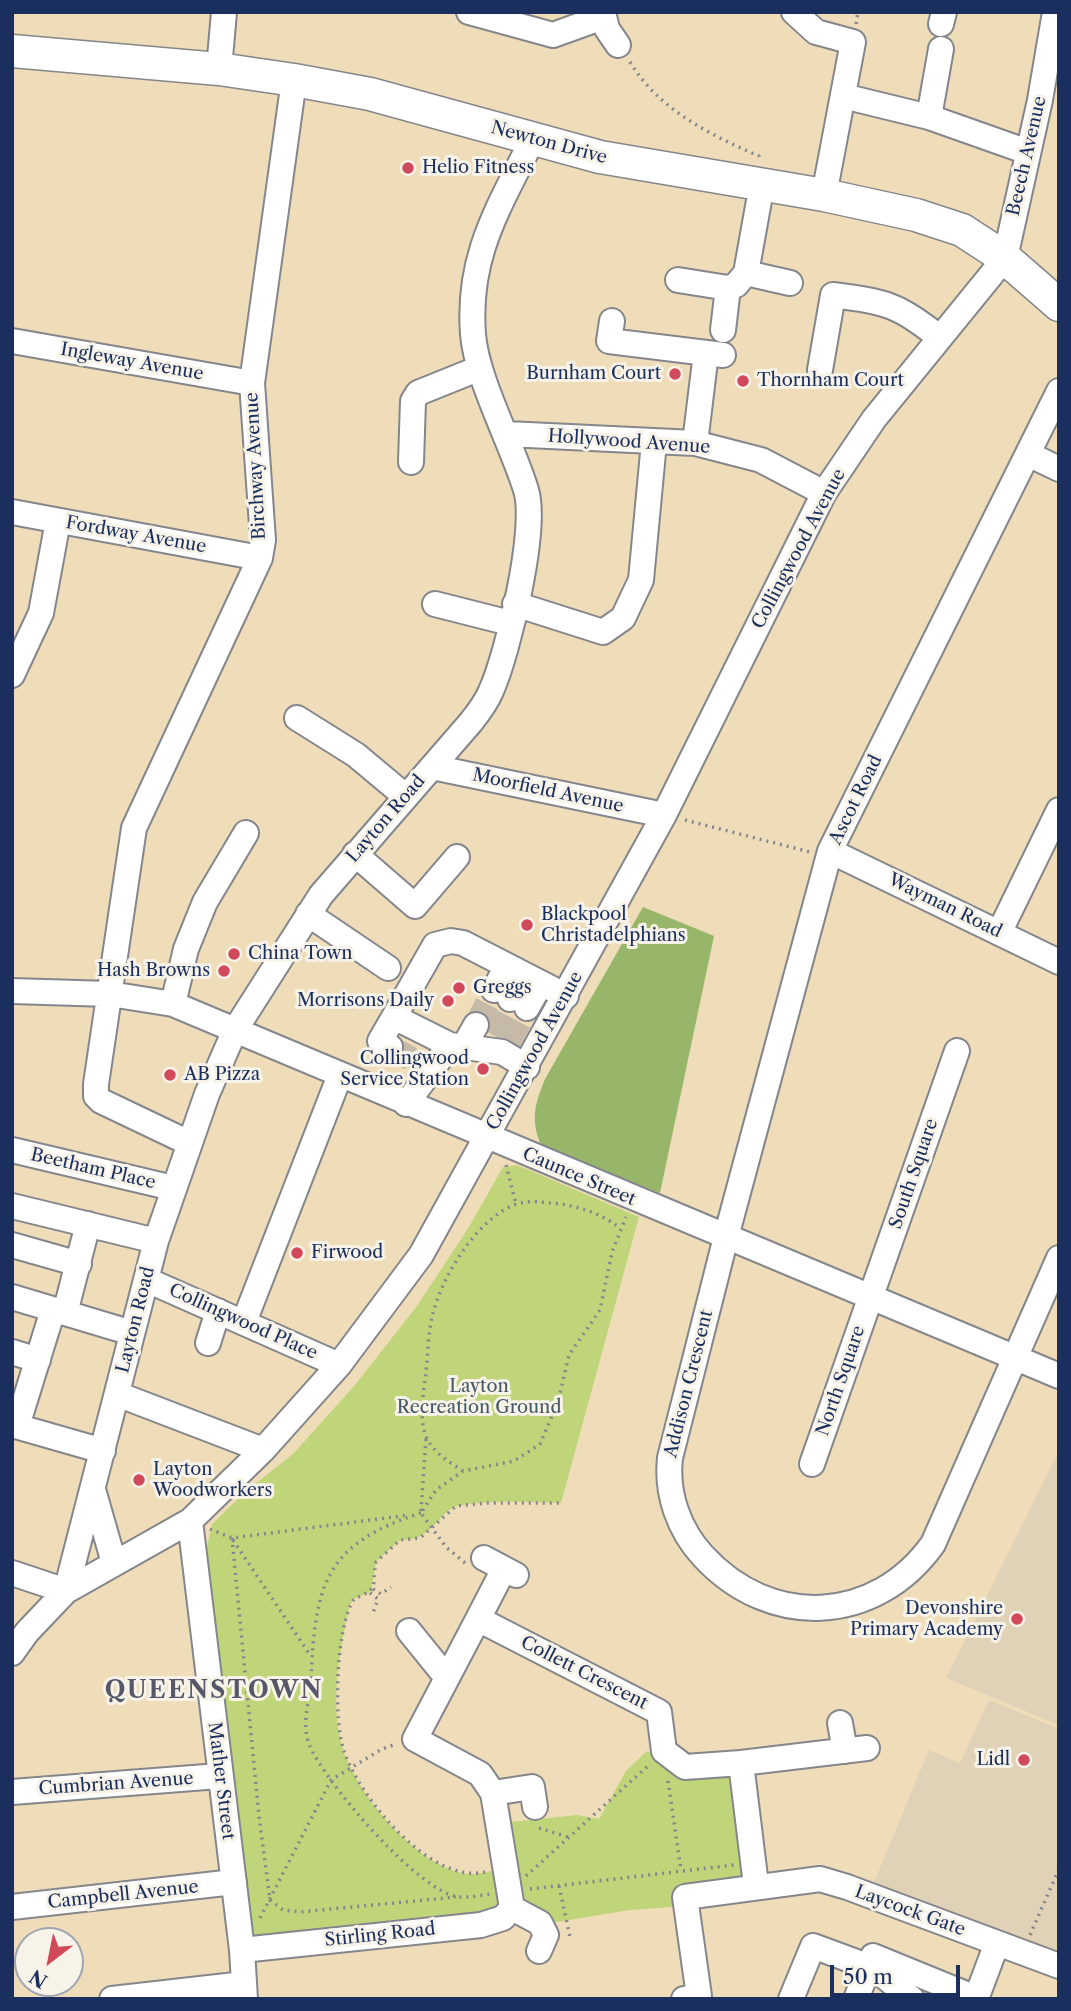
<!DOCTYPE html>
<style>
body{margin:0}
#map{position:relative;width:1071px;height:2011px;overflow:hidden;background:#efdcb9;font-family:"Libre Caslon Text",serif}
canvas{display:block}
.frame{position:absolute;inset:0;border:14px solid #1b2f5e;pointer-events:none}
.north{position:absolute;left:14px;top:1927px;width:70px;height:70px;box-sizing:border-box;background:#f7f3e8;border:2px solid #9fa5b1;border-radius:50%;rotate:212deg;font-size:19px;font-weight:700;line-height:28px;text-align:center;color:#1b2f5e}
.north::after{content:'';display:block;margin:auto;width:24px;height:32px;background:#d1495b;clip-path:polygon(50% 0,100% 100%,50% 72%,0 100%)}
.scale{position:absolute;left:830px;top:1965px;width:130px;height:32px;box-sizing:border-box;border:4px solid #1b2f5e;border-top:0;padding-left:9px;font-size:21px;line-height:24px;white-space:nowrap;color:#1b2f5e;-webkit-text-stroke:5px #f7f3e8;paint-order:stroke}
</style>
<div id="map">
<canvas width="1071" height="2011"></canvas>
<div class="frame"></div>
<div class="north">N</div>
<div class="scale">50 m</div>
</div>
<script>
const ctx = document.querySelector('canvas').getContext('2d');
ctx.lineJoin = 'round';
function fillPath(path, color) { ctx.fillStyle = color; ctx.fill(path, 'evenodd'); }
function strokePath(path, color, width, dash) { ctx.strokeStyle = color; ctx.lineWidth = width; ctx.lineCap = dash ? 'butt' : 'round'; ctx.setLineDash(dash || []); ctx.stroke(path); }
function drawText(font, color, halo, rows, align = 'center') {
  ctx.font = font + ' "Libre Caslon Text",serif'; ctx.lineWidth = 6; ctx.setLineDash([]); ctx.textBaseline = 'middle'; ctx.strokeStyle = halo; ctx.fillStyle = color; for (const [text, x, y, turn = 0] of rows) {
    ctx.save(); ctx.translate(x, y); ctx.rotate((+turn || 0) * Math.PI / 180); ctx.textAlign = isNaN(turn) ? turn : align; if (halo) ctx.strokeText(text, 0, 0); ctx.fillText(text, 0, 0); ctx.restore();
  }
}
const built = new Path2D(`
 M1059,1451v274l-113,-47z
 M989,1700l70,29v233l-189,-70 59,-142 31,13z`);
const green = new Path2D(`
 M517,1165l122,52 -78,286c-34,-1 -70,-4 -103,3 -20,4 -23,35 -58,34l-24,22 -5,30 -17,7 -4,6c-10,42 -19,90 -10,133 11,50 71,123 122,135 12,3 25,-1 36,-4l4,32 -15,17 -237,27 -45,-388 7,-33 32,-31 50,-40 61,-68 62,-79 52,-79 34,-60z
 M647,1751l15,9 72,12 14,105 -74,12 -1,18 -43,3 -79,13 -25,-15 -16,-86 67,-7 22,4 27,-48z`);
const forest = new Path2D(`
 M643,907l71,29 -54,257 -119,-48c-11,-26 -6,-41 4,-66z`);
const minorTunnel = new Path2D(`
 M476,1025l18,-35
 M491,1034l19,-35
 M508,1043l19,-35
 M390,1047l23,13`);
const path = new Path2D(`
 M856,24l2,-12
 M630,62c28,47 80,73 129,94l1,4
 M685,820l125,32
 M506,1165l10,39
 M463,1471c-14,-9 -32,-20 -38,-37 -6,-20 -1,-43 1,-63 2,-18 2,-37 6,-54 9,-39 44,-97 82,-112 12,-5 25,-3 37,-2 25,2 50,10 69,25
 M421,1511l5,-73
 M421,1513c-97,31 -106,72 -110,168 -1,21 -10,41 -2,63 14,36 110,149 150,153 10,1 22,-2 32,-3
 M210,1529l22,9 177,-23
 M232,1538l27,278 11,84 13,10 17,2 156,-15
 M233,1540l77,115
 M465,1563l-19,-16 -25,-34 15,-23 27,-19 51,-10 26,-17 18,-42 11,-47 31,-45 12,-58 14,-35
 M373,1589l8,5 10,-7
 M370,1593l8,6 -5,14
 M668,1781l13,89
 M539,1828l29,9
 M485,1872c-54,13 -126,-75 -141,-121 -11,-30 -8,-126 10,-152 27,-12 17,-12 22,-37l24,-22 20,-2 36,-32 31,-3h74
 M526,1876l124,-112
 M559,1886l11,51
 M530,1889l204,-24
 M260,1918l71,-138 51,-31 14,-5
 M1030,1935l29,-66`);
const minor = new Path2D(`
 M469,12l84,23 50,-18
 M603,12l4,17 11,16
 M794,12l22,20 37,10 -29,153
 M941,24l3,-12
 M219,69l5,-57
 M843,96l86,21 99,35
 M929,117l12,-68
 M746,273l44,10
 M678,280l50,8
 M612,321l-3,20 114,14
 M723,330l5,-42 8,-3 10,-12 16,-89
 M12,341l240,42
 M820,370l13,-75c53,7 65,9 107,43
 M1059,391l-229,460 -104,386 -56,221c-4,36 9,72 33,98 67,73 172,69 230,-12l126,-286
 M507,434l188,9 66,17 63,33
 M695,443l11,-90
 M1028,454l31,15
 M411,462l2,-61 5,-8 62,-25
 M12,512l248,46
 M435,604l75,19
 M515,604l88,28 20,-14 18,-38 13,-138
 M12,675l29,-62 17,-92
 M297,718l59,37 49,41
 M432,767l232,48
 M830,851l229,111
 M355,854l60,52 42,-49
 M308,914l80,54
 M999,933l60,-123
 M494,990l13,-24
 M12,991l98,3 63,10 886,372
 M510,999l13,-25
 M173,1004l13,-55 19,-47 41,-69
 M527,1008l14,-25
 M390,1047l-10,-6 14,-24
 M463,1048l13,-23
 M527,1067l-25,-15 -52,-7 -56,-28 41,-72 16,-4 12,2 103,53
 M406,1104l44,-59
 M189,1143l-88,-42 -5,-5v-12l38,-256 126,-270 3,-18 -11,-157 42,-303
 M12,1150l161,38
 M12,1206l144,35
 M12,1245l67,19
 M147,1280l192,85
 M12,1297l120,36
 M65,1313l23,-89
 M244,1322l96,-247
 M208,1343l10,-32
 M12,1352l26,8
 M117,1394l146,56
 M12,1425l91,26
 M17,1426l36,-116
 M812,1464l145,-413
 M94,1493l20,70
 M190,1521l52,429 3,49
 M484,1558l32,17
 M12,1573l54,18
 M66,1591l90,-350 51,-147 28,-64 86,-135 150,-173c8,-10 15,-19 20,-31 17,-38 47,-163 35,-201 -14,-46 -50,-112 -53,-156 -6,-79 26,-126 59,-194
 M478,1619l26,-50
 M409,1631l38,47
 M12,1653l15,-21 39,-41 124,-70 73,-71 76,-85 82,-110 243,-440 160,-322 50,-74 131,-161 35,-158 15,-88
 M840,1723l5,28
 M741,1763l126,-15
 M12,1792l207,-16
 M493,1793l39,-6 3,20
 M12,1907l222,-25
 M512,1908l-19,-115 -13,-19 -65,-35 63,-120 181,93 5,39 21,16 56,-4 15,122
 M512,1908l28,15 6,12 -7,16
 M242,1950l239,-25 22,-7 9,-10
 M873,1956l103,42
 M112,1999l132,-15
 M684,1999l15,-3 -14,-99 135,-18 27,8 212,79
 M791,1999l22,-53 62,23 37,30
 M856,1999l13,-33
 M976,1999l21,-56`);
const major = new Path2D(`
 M12,51l207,18 75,11 76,14 230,63 224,38 92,20 46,15 43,28 54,47`);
const markers = [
 [408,168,7,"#d1495b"],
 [675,374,7,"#d1495b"],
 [743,381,7,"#d1495b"],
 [527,925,7,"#d1495b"],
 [234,954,7,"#d1495b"],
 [224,971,7,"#d1495b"],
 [459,988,7,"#d1495b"],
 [448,1001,7,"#d1495b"],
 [483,1069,7,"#d1495b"],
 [170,1075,7,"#d1495b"],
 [297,1253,7,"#d1495b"],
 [139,1480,7,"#d1495b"],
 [1017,1619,7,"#d1495b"],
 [1024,1760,7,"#d1495b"]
];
const streetNames = [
 ["Newton Drive",549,143,15],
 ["Beech Avenue",1027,156,-77],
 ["Ingleway Avenue",132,362,10],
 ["Hollywood Avenue",629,442,4],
 ["Birchway Avenue",256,466,-93],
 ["Fordway Avenue",136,535,10],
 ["Collingwood Avenue",799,549,-62],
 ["Moorfield Avenue",548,791,12],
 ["Ascot Road",856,800,-64],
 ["Layton Road",386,819,-49],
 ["Wayman Road",945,906,26],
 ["Collingwood Avenue",535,1051,-61],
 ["Beetham Place",93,1169,13],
 ["South Square",914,1174,-71],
 ["Caunce Street",579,1177,23],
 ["Layton Road",136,1320,-76],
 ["Collingwood Place",243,1322,24],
 ["North Square",841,1381,-71],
 ["Addison Crescent",689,1384,-76],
 ["Collett Crescent",584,1673,27],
 ["Mather Street",221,1781,83],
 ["Cumbrian Avenue",116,1784,-4],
 ["Campbell Avenue",123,1895,-6],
 ["Laycock Gate",910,1911,20],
 ["Stirling Road",380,1935,-6]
];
const poiNames = [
 ["Helio Fitness",422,168],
 ["Burnham Court",661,374,"right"],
 ["Thornham Court",757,381],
 ["Blackpool",541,915],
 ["Christadelphians",541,936],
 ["China Town",248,954],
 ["Hash Browns",210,971,"right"],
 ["Greggs",473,988],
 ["Morrisons Daily",434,1001,"right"],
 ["Collingwood",469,1059,"right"],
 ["Service Station",469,1080,"right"],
 ["AB Pizza",184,1075],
 ["Firwood",311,1253],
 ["Layton",153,1470],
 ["Woodworkers",153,1491],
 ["Devonshire",1003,1609,"right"],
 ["Primary Academy",1003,1630,"right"],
 ["Lidl",1010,1760,"right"]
];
const parkNames = [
 ["Layton",479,1387],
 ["Recreation Ground",479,1408]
];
const districtNames = [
 ["QUEENSTOWN",214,1691]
];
fillPath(built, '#e0d2b6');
fillPath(green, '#c0d579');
fillPath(forest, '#98b669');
strokePath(minorTunnel, '#c5b9a7', 24, [24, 12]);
strokePath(minor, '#85868c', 28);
strokePath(major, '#85868c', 35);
strokePath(path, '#85868c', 3.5, [2, 5]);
strokePath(minor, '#fff', 24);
strokePath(major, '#fff', 32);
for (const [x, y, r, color] of markers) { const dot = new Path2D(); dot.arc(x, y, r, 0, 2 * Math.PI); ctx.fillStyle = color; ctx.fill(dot); strokePath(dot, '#f7f3e8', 2.5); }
drawText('18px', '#1b2f5e', '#f7f3e8', streetNames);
drawText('18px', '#1b2f5e', '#f7f3e8', poiNames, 'left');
drawText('18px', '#445865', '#f7f3e8', parkNames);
ctx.letterSpacing = '2px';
drawText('bold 24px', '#565769', '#f7f3e8', districtNames);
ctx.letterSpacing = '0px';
</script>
